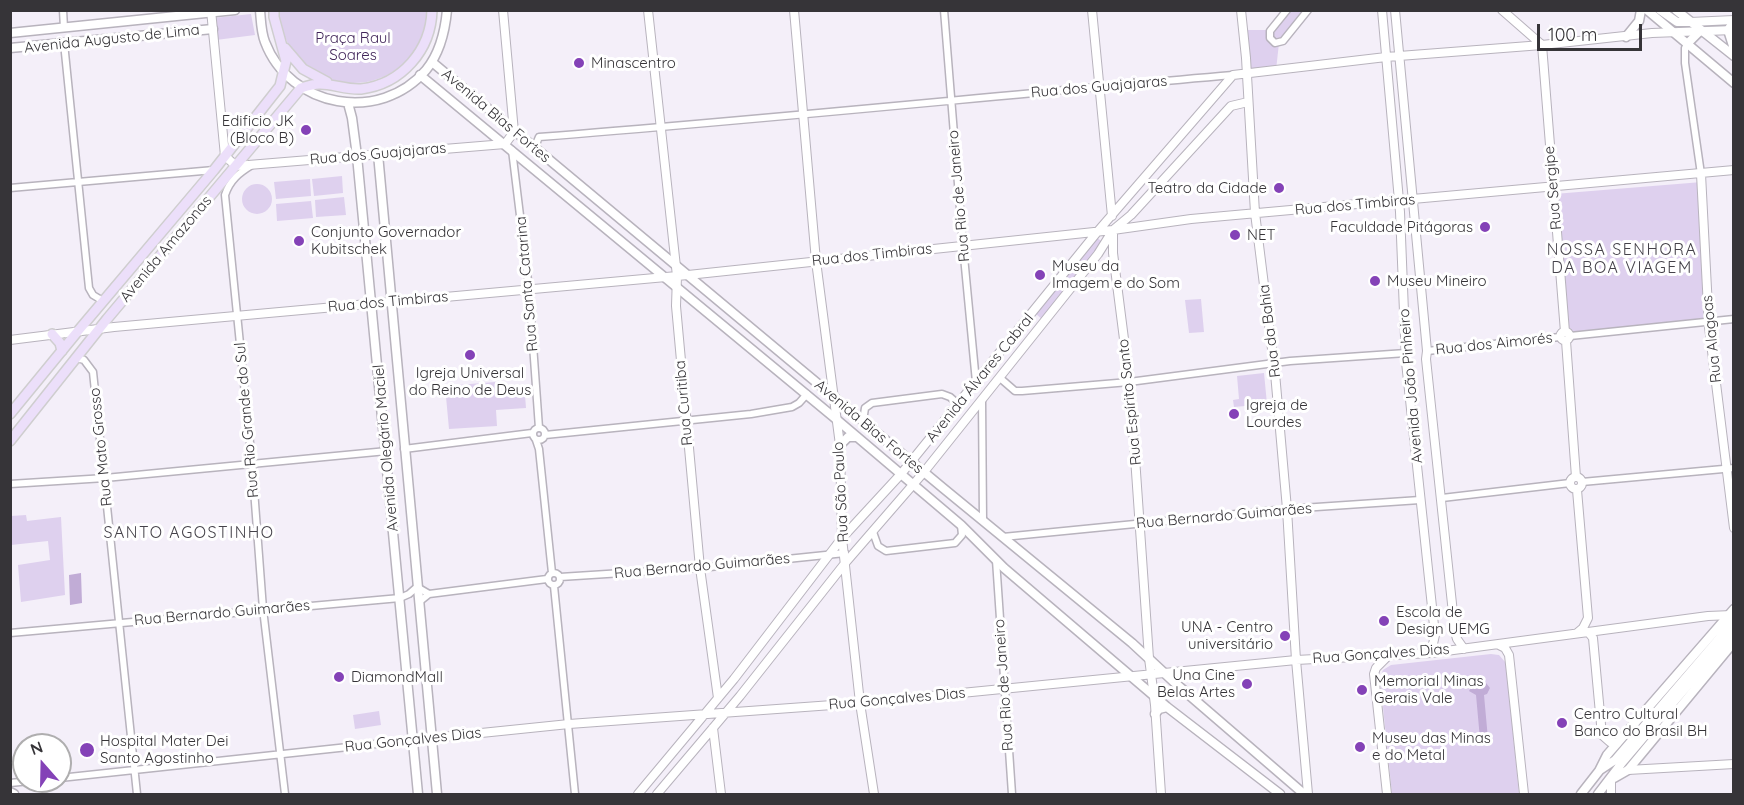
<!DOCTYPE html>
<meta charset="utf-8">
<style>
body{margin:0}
#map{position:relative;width:1744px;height:805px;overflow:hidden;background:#f4eff9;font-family:Quicksand,sans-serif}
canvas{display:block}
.frame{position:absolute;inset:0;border:12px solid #363438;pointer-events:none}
.north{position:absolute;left:12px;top:733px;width:60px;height:60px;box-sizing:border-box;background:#fff;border:2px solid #afaeaf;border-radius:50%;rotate:340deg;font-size:16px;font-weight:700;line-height:24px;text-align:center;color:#363438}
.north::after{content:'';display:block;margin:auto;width:21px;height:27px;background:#8442b7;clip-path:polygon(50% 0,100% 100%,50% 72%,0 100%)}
.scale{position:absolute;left:1537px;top:24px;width:105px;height:27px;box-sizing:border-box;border:3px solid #363438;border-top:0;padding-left:8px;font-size:18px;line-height:21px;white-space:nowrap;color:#363438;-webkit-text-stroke:4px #fff;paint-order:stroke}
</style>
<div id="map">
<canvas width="1744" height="805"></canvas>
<div class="frame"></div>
<div class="north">N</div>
<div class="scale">100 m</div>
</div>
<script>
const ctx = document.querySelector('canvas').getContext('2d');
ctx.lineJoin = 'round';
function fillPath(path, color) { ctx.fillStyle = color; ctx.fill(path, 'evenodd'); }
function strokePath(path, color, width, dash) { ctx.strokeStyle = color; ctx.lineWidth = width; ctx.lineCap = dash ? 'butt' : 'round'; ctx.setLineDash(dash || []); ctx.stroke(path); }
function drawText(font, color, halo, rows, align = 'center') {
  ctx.font = font + ' Quicksand,sans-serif'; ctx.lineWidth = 6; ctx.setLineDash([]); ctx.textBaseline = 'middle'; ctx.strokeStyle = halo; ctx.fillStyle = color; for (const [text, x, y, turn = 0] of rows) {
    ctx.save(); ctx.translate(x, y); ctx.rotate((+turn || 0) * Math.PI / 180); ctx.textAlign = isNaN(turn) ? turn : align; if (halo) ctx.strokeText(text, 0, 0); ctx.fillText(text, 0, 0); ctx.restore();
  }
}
const green = new Path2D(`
 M279,11h148c-8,97 -140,95 -148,0z
 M1287,11h21l-29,32 -3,27 -29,4 -4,-44h27z
 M251,14l4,21 -39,5 -2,-22z
 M342,176l1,17 -29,3 -2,-17z
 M310,179l1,17 -35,3 -2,-17z
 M1702,182l9,135 -10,5 -64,8 -70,2 -13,-138z
 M242 199a15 15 0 1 1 30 0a15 15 0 1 1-30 0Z
 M344,197l2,18 -30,2 -1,-17z
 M311,201l2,17 -36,3 -1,-17z
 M1096,237l8,6 -61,77 -7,-6z
 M1201,299l3,33 -15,1 -4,-33z
 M1264,373l3,31 -33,3 -1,-7 6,-1 -2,-23z
 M495,382l1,15 29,-2 1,13 -30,2 1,16 -48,3 -4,-43z
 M26,515l1,6 34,-4 4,78 -44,7 -3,-37 32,-5 -2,-19 -37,4v-29z
 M1491,654l8,1 7,8 13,131h-127l-12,-116 3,-8 8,-5z
 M379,711l2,14 -26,4 -2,-14z`);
const water = new Path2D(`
 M81,573l1,30 -12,2 -1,-30z
 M1479,680l7,3 4,5 -3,6 -3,1 4,44h-8l-4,-44 -7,-4 4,-7z`);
const minor = new Path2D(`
 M63,10l1,18
 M944,10l19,236 13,136
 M1287,10l-17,21v7l5,5 8,-2 25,-31
 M64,43l25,245 4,7 10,6
 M1687,44l-2,4v15l16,111
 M534,149l5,-12c231,-18 462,-42 694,-62
 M512,150l17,139 10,139
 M252,165c-13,8 -22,15 -27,30l27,268 11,146 22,185
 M10,188l204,-18
 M1570,336l164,-17
 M1427,351l133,-14
 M77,358l7,2 9,12 44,422
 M1000,378l15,13h7l107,-9 161,-21 116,-8
 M982,400l1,120
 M863,421l2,-13 7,-5 70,-9 8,3 8,7
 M533 434a6 6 0 1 1 12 0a6 6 0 1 1-12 0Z
 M545,435l206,-21 41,-7 7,-4 8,-9
 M536,440l3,9 13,124
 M404,449l128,-16
 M1582,482l152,-14
 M10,484l95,-6 282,-27
 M1442,498l128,-15
 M873,532l5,14 8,5 69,-8 7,-8 -1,-10
 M1003,537l284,-28 133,-9
 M996,560l16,234
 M548 579a6 6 0 1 1 12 0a6 6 0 1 1-12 0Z
 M560,577l140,-9 145,-15
 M554,586l21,208
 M419,602l10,-8 118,-15
 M10,633l390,-35 9,-4 8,-7 12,7
 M60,778l353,-38
 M10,783l20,-2`);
const tertiary = new Path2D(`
 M211,10l14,146 11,10 269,-22 9,-12 -11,-122
 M648,10l29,266 -1,30 24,262 18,130
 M794,10l22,251 24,184 2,93 18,165 14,91
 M1092,10l20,206
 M1241,10l5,48 9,155 20,160 12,136 9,151 12,134
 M1382,10l18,202 6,150 29,273 -4,18
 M1395,10l32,341 -1,8 29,273 2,7 7,10
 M1502,10l40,35 23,287
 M1690,22l44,-2
 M1701,174l8,153 25,201
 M1113,231v22l17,133 19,272 6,47 6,89
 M1560.5 336a4.5 4.5 0 1 1 9 0a4.5 4.5 0 1 1-9 0Z
 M10,340l104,-13 574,-52 425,-45 78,-11 543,-49
 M1566,341l10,136
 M1570 483a6 6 0 1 1 12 0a6 6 0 1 1-12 0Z
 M1577,490l11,128 -5,10 -6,5
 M1589,633l4,5 9,97 8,7 7,1
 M1499,645l6,3 4,7 15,139
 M713,728l8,66
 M413,740l156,-16 291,-21 436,-43 135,-7 277,-37 24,-1
 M1628,770l106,-6
 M1611,779v15
 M638,794l96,-115 108,-141 59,-64 197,-243 135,-156 153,-18 156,-12 110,-12 82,-3
 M657,794l83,-98 106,-134 78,-90 174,-218 15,-24 18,-15 100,-109 17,-4
 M1387,794l-13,-120 2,-6 12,-12`);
const secondary = new Path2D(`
 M260,10c1,11 1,22 5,32 25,66 115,82 161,28 14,-17 19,-38 21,-60
 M1647,10l87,73
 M1660,10l17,12h13
 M1676,10l58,46
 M1734,21l-6,9 6,19
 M10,33l225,-23
 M1626,37l13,-16 2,-11
 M1687,44l14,-14
 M10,48l203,-19
 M432,62l511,426 189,155 42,39 130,112
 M420,75l416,344 125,106 43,43 163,139 113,87
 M348,103l4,15 5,38 61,638
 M378,154l59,640
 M840,445l8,-8h9
 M1155,714l4,-5 8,-2
 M1600,770l15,-10 119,-139
 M1614,778l14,-8 106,-128
 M10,792l4,2
 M1581,794l18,-23 8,-16 127,-146
 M1598,794l23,-30 113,-133`);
const primary = new Path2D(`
 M285,48l18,21 24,13
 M52,334l8,9 2,8
 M10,414l68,-83 136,-161 66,-84 6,-25 -12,-44v-7
 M10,441l97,-122 194,-231c6,-2 13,-4 19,-4 13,0 27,6 41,5 41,-5 70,-39 71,-79`);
const markers = [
 [579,63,6,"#8442b7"],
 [306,130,6,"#8442b7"],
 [1279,188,6,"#8442b7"],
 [1485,227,6,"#8442b7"],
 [1235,235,6,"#8442b7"],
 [299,241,6,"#8442b7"],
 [1040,275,6,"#8442b7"],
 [1375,281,6,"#8442b7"],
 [470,355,6,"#8442b7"],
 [1234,414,6,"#8442b7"],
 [1384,621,6,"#8442b7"],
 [1285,636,6,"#8442b7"],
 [339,677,6,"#8442b7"],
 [1247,684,6,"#8442b7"],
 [1362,690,6,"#8442b7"],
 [1562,723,6,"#8442b7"],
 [1360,747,6,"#8442b7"],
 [87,750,8,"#8442b7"]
];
const parkNames = [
 ["Praça Raul",353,38],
 ["Soares",353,55]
];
const streetNames = [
 ["Avenida Augusto de Lima",112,39,-6],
 ["Rua dos Guajajaras",1099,87,-5],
 ["Avenida Bias Fortes",496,116,40],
 ["Rua dos Guajajaras",378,154,-5],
 ["Rua Sergipe",1553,188,-95],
 ["Rua Rio de Janeiro",959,196,-95],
 ["Rua dos Timbiras",1355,205,-5],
 ["Avenida Amazonas",166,249,-50],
 ["Rua dos Timbiras",872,255,-6],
 ["Rua Santa Catarina",527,284,-95],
 ["Rua dos Timbiras",388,302,-5],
 ["Rua da Bahia",1270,331,-97],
 ["Rua Alagoas",1712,339,-96],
 ["Rua dos Aimorés",1494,344,-6],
 ["Avenida Álvares Cabral",980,378,-51],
 ["Avenida João Pinheiro",1411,386,-95],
 ["Rua Espírito Santo",1130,402,-96],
 ["Rua Curitiba",684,403,-95],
 ["Rua Rio Grande do Sul",247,420,-95],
 ["Avenida Bias Fortes",869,427,40],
 ["Rua Mato Grosso",101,447,-96],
 ["Avenida Olegário Maciel",386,448,-95],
 ["Rua São Paulo",841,492,-93],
 ["Rua Bernardo Guimarães",1224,516,-5],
 ["Rua Bernardo Guimarães",702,566,-5],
 ["Rua Bernardo Guimarães",222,613,-5],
 ["Rua Gonçalves Dias",1381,654,-4],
 ["Rua Rio de Janeiro",1004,685,-94],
 ["Rua Gonçalves Dias",897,699,-5],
 ["Rua Gonçalves Dias",413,740,-6]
];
const poiNames = [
 ["Minascentro",591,63],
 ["Edificio JK",294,121,"right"],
 ["(Bloco B)",294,138,"right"],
 ["Teatro da Cidade",1267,188,"right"],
 ["Faculdade Pitágoras",1473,227,"right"],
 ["Conjunto Governador",311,232],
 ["Kubitschek",311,249],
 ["NET",1247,235],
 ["Museu da",1052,266],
 ["Imagem e do Som",1052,283],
 ["Museu Mineiro",1387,281],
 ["Igreja Universal",470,373,"center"],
 ["do Reino de Deus",470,390,"center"],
 ["Igreja de",1246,405],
 ["Lourdes",1246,422],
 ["Escola de",1396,612],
 ["Design UEMG",1396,629],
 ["UNA - Centro",1273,627,"right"],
 ["universitário",1273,644,"right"],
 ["Una Cine",1235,675,"right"],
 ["Belas Artes",1235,692,"right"],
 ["DiamondMall",351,677],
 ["Memorial Minas",1374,681],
 ["Gerais Vale",1374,698],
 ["Centro Cultural",1574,714],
 ["Banco do Brasil BH",1574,731],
 ["Museu das Minas",1372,738],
 ["e do Metal",1372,755],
 ["Hospital Mater Dei",100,741],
 ["Santo Agostinho",100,758]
];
const neighbourhoodNames = [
 ["NOSSA SENHORA",1622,250],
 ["DA BOA VIAGEM",1622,268],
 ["SANTO AGOSTINHO",189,533]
];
fillPath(green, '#ded0ee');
fillPath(water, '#c1acd6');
strokePath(minor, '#b8b3bd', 9);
strokePath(tertiary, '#b8b3bd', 10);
strokePath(secondary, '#b8b3bd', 11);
strokePath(primary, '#cfcecf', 12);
strokePath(minor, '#fff', 6);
strokePath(tertiary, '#fff', 8);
strokePath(secondary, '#fff', 8);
strokePath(primary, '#ecdffa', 9);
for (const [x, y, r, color] of markers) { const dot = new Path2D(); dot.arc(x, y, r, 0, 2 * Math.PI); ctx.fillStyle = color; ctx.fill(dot); strokePath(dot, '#fff', 2); }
drawText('15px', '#42265a', '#fff', parkNames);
drawText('15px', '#363438', '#fff', streetNames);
drawText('15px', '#363438', '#fff', poiNames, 'left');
ctx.letterSpacing = '1.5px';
drawText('16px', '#45424a', '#fff', neighbourhoodNames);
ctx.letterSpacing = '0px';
</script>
